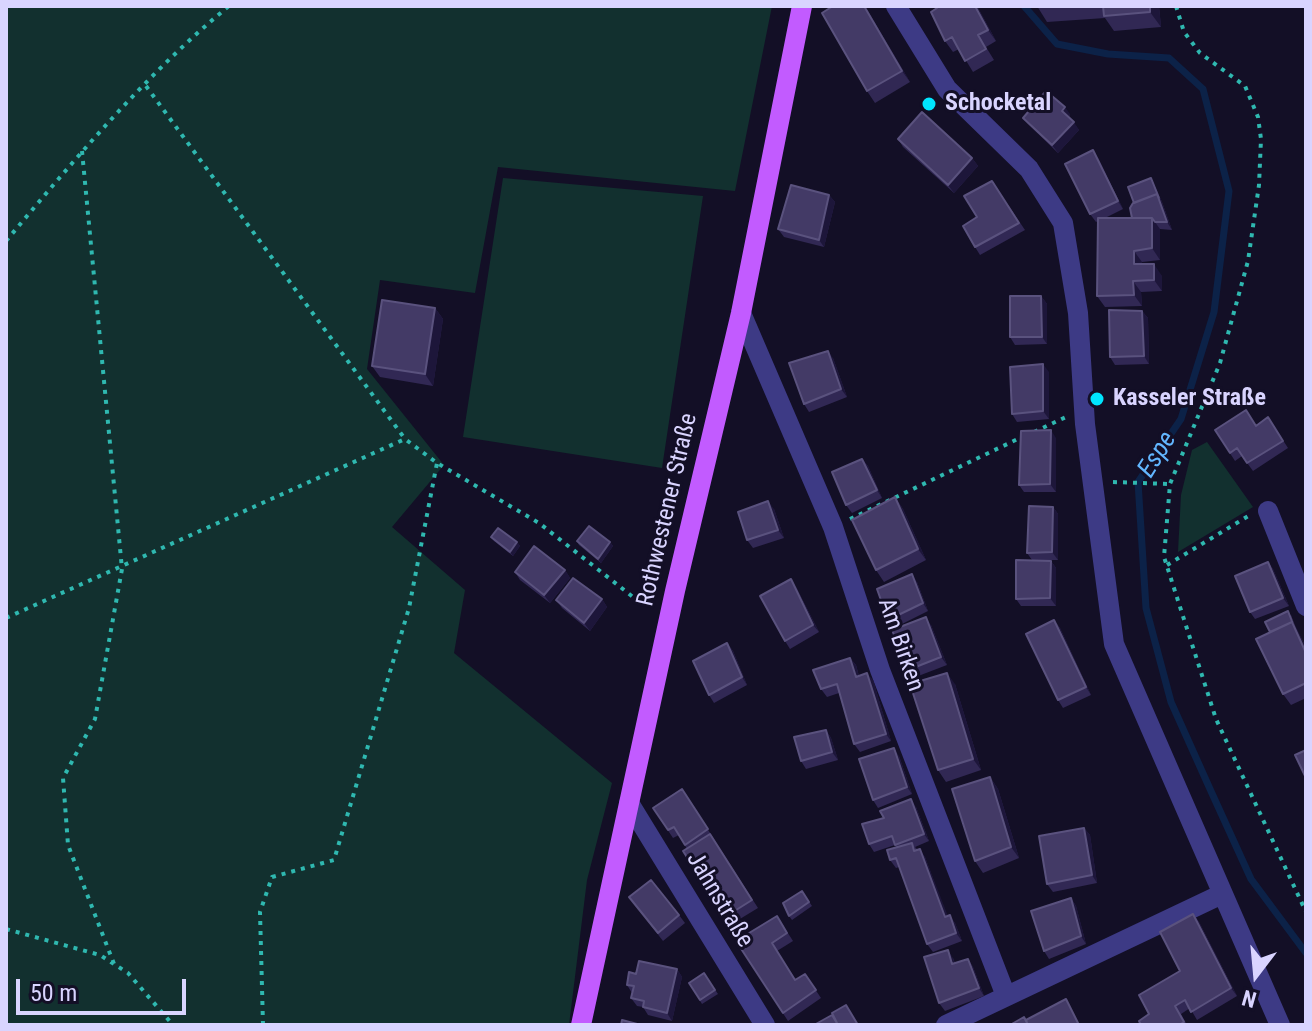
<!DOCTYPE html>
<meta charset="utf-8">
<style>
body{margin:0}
#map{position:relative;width:1312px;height:1031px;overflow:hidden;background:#130f26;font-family:"Roboto Condensed",sans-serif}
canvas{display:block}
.frame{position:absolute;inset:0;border:8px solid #d9d4ff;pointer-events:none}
.north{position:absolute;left:1216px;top:935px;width:80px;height:80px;-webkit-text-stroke:6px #130f26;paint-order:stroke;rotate:196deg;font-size:22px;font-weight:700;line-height:32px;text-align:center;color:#d9d4ff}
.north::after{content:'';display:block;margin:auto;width:28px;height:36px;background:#d9d4ff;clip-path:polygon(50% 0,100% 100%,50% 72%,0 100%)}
.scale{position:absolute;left:16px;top:979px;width:170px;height:36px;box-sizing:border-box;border:4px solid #d9d4ff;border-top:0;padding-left:10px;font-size:24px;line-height:28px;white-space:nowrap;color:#d9d4ff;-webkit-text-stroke:6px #130f26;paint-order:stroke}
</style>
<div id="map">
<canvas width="1312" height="1031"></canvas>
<div class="frame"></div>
<div class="north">N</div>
<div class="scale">50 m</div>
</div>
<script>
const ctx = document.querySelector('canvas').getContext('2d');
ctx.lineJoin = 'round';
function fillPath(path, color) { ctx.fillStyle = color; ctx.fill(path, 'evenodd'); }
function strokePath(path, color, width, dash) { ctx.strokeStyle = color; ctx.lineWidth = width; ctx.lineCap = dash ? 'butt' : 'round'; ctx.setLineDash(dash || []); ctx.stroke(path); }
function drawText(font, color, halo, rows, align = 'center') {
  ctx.font = font + ' "Roboto Condensed",sans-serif'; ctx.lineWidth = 6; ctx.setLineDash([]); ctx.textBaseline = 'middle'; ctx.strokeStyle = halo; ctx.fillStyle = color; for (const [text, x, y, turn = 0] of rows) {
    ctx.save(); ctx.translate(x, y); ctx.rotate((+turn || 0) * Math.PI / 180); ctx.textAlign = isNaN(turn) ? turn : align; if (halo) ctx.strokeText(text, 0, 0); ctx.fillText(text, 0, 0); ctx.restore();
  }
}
const green = new Path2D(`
 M6,6h766l-37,185 -237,-24 -23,126 -95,-13 -13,89 77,96 -52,62 73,63 -11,63 158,130 -25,97 -18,145h-563z
 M503,178l200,18 -41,272 -199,-31z
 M1207,442l46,65 -75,45 3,-57 11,-45z`);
const stream = new Path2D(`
 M1024,6l33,38 51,10 61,4 34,31 26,102 -15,121 -33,107 -43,63 8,126 25,94 39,87 41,90 55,74`);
const path = new Path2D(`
 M1176,6l8,26 16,21 45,33 13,31 3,22 -2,46 -11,76 -28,102 -50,121 -6,73 52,162 90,193
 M146,86l259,353
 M82,151l40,418 -27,150 -32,59 5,67 46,119
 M6,241c69,-82 140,-167 223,-235
 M1034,432l32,-15
 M1113,482l57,2
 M850,519l172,-82
 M1167,565l83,-50
 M6,618l399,-179 32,24 102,60 94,74 22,-3
 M6,929l94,26 28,18 45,52
 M263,1025l-3,-113 12,-35 62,-17 75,-252 28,-145`);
const minor = new Path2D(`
 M896,6l51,83 82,80 34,54 15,90 7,111 29,220 166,381
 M741,313l92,214 47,143 126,326
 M1268,511l38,95
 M629,803l136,222
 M946,1025l274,-130`);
const major = new Path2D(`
 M581,1025l94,-434 66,-278 61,-307`);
const wall = new Path2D(`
 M833,6h32l45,76 -35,21 -8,-12z
 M977,6l19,35 -10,6 8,13 -21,12 -14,-23 -6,3 -8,-11z
 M1037,6h122l2,21 -47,4 -9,-13 -58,4z
 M1070,114l-1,3 10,13 -21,23 -29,-28 -6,-7z
 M898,139l74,19 6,8 -24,27 -51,-46z
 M1098,158l25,51 -18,9h27l21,-36 9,20 10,28 -12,-1v31l-18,2v2l20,12v15l-21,1 1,14 -37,1 -8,-11 1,-75 -2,1 -6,-8z
 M992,181l33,49 -45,25 -5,-8 2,-30z
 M829,195l6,7 -11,45 -40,-10 -6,-8z
 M1041,296l6,8v40l-32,1 -5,-8z
 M435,308l8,11 -10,67 -53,-9 -8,-11z
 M1142,311l6,7 1,46 -34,1 -5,-8z
 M833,358l14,39 -38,15 -5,-8z
 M1049,372v47l-32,3 -5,-8z
 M1268,417l20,31 -35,23 -11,-15 -7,5 -20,-31 41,-5z
 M1056,438v54h-32l-5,-7z
 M862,459l6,7 14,32 -30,15 -6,-8z
 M895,497l8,12 23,51 -42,22 -8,-12z
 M1053,507l5,7v46h-15l8,1 5,7v38h-35l-5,-7 16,-39 -5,-7z
 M774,509l10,29 -31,10 -6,-8z
 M491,537l26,5 3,4 -7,10 -19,-15z
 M577,541l33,1 3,4 -12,17 -22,-18z
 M1268,562l5,7 16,37 -34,13 -5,-7z
 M565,570l5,8 -20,25 -30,-23 -5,-8z
 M917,582l11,29 -34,17 -6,-8z
 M796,587l23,45 -29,17 -5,-8z
 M602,599l5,8 -17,24 -28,-23 -6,-8z
 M1291,615l5,13 10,19v51l-15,7 -8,-11 -13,-62z
 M1054,620l6,8 31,67 -28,13 -5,-8z
 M931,625l16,40 -34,13 -5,-8z
 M727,643l6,8 14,34 -33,18 -5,-8z
 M850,658l6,7 3,11 14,4 18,61 -31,11 -6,-8 -15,-51 -12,4 -6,-8z
 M955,684l26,86 -35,12 -8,-12z
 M826,730l5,8 7,22 -32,9 -5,-8z
 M899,756l13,38 -34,14 -5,-8z
 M990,777l8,12 21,69 -36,15 -8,-12z
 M682,789l76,119 -28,17 -51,-90 -6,3 -20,-30z
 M916,807l13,34 -14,6 10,10 22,59 8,7 7,18 -29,11 -6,-8 -28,-77 -3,1 -6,-8 6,-13 -1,-2 -21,7 -5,-8 15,-26z
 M1084,828l6,7 7,48 -44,9 -6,-8z
 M802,891l10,15 -20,14 -3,-4z
 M1071,898l5,8 10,38 -37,15 -5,-8z
 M635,905l44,10 6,8 -22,18z
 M1193,914l6,8 38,74 -40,24 -7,-12 -9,6 6,11h-46l39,-54z
 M777,916l16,25 -16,10 19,29 9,-6 16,24 -33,23 -52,-80z
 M953,958l2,5 13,-4 5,8 11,29 -39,15 -6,-8z
 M677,969l5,8 -10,44 -24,-6 -5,-8 -6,-1 -6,-8 1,-5 -5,-8 9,-11z
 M704,973l14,21 -16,10 -13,-21z`);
const shadedWall = new Path2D(`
 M864,6h1l45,76 -8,-11z
 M975,6h2l19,35 -8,-11z
 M1150,6h9l2,21 -11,-15z
 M1065,107l5,7 -2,5 -6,-8z
 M1074,122l5,8 -21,23 -6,-8z
 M1093,150l5,8 25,51 -5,-8z
 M972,158l6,8 -24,27 -6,-8z
 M1151,178l11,24 10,28 -5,-8z
 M829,195l6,7 -11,45 -5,-7z
 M1152,218l8,11v31l-8,-12z
 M1134,251l8,11v14l-8,-12z
 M1154,264l8,12v15l-8,-11z
 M1133,281l8,11 1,14 -8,-11z
 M1041,296l6,8v40l-5,-7z
 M435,308l8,11 -10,67 -8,-12z
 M1142,311l6,7 1,46 -5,-8z
 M828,351l5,7 14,39 -6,-8z
 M1043,364l6,8v47l-6,-8z
 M1051,430l5,8v54l-6,-8z
 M862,459l6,7 14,32 -5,-8z
 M895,497l8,12 23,51 -8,-11z
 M768,501l6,8 10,29 -6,-8z
 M1053,507l5,7v46l-6,-8z
 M517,542l3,4 -7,10 -3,-4z
 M610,542l3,4 -12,17 -3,-4z
 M1051,561l5,7v38l-6,-8z
 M1268,562l5,7 16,37 -6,-8z
 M565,570l5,8 -20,25 -6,-8z
 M912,574l5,8 11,29 -5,-8z
 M791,579l5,8 23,45 -6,-7z
 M602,599l5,8 -17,24 -6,-8z
 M1288,611l18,36v6l-14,-31z
 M926,617l5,8 16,40 -6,-8z
 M1054,620l6,8 31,67 -5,-8z
 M727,643l6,8 14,34 -5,-8z
 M850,658l6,7 5,20 -5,-8z
 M867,673l6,7 18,61 -5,-7z
 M947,673l8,11 26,86 -8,-11z
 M826,730l5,8 7,22 -6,-8z
 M894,748l5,8 13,38 -5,-7z
 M990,777l8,12 21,69 -8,-11z
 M911,799l5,8 13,34 -5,-7z
 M1084,828l6,7 7,48 -5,-8z
 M920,849l5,8 26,67 -6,-7z
 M1071,898l5,8 10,38 -5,-8z
 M1193,914l6,8 38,74 -6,-8z
 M950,915l5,8 7,18 -6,-8z
 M948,950l5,8 4,14 -5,-8z
 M968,959l5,8 11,29 -5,-8z
 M677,969l5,8 -10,44 -5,-8z`);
const building = new Path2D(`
 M833,6h31l38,65 -35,20 -45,-78z
 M936,6h39l13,24 -10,5 8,14 -21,12 -13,-24 -7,4 -14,-29 6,-4z
 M1103,6h47v6l-46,4z
 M1046,91l19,16 -3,4 12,11 -22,23 -29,-27z
 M922,112l50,46 -24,27 -50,-46z
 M1093,150l25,51 -28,13 -25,-50z
 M1151,178l8,20 -2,-4 -23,9 -6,-16z
 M992,181l27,42 -44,24 -12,-21 14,-9 -13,-21z
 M791,185l38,10 -10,45 -41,-11z
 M1157,194l10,28h-12l-3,-4h-20l-2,-10 3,-5z
 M1098,218h54v30l-18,3v13h20v16l-21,1 1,14 -37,1z
 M1010,296h31l1,41h-32z
 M382,300l53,8 -10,66 -53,-8z
 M1109,310l33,1 2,45 -34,1z
 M828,351l13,38 -37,15 -15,-41z
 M1043,364v47l-31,3 -2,-47z
 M1246,410l10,16 12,-9 15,24 -36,22 -10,-15 -7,5 -15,-23z
 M1051,430l-1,54 -31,1 2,-54z
 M862,459l15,31 -31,15 -14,-33z
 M895,497l23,52 -42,21 -24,-50z
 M768,501l10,29 -31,10 -9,-28z
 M1029,506l24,1 -1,45 -25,1z
 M589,526l21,16 -12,17 -21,-18z
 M498,528l19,14 -7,10 -19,-15z
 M534,546l31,24 -21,25 -29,-23z
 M1016,560l35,1 -1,37 -34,1z
 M1268,562l15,36 -33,14 -15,-36z
 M912,574l11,29 -35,17 -11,-31z
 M573,578l29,21 -18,24 -28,-23z
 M791,579l22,46 -28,16 -25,-45z
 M1288,611l5,13 -1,-2 -22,10 -5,-10z
 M926,617l15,40 -33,13 -16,-40z
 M1054,620l32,67 -28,13 -32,-66z
 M1292,622l14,31v30l-23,11 -27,-55z
 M727,643l15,34 -33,18 -16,-34z
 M850,658l6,19 11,-4 19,61 -32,10 -17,-60 -16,5 -8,-19z
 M947,673l26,86 -35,11 -28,-86z
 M826,730l6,22 -31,9 -7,-24z
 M894,748l13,39 -34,13 -14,-41z
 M1306,750v28l-11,-23z
 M990,777l21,70 -36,14 -23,-72z
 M682,789l26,40 -23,16 -11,-18 -6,3 -15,-22z
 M911,799l13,35 -29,11 -3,-9 -23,8 -7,-20 22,-6 -4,-7z
 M1084,828l8,47 -45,9 -8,-48z
 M710,834l42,66 -27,17 -42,-66z
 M912,843l2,8 6,-2 25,68 5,-2 6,18 -29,11 -31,-86 -6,2 -3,-10z
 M651,880l28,35 -21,18 -29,-36z
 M802,891l7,11 -20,14 -6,-13z
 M1071,898l10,38 -37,15 -13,-40z
 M1193,914l38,74 -40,24 -6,-12 -10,6 9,16 -5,3h-38l-2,-4 10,-7 -10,-19 41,-24 -20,-39z
 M777,916l10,17 -15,10 23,37 10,-6 11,16 -33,23 -47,-72z
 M948,950l4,14 16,-5 11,29 -40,15 -15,-46z
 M639,961l38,8 -10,44 -24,-6 1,-6 -13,-3 3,-12 -7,-1 2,-13 7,2z
 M704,973l11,17 -15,10 -11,-17z
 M1066,999l13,26h-51l-2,-5z
 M846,1005l12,20h-20l-6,-12z
 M832,1015l6,10h-24z
 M1024,1017l4,8h-18z
 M622,1020l19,5h-20z`);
const markers = [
 [929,104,8,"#00e5ff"],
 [1097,399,8,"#00e5ff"]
];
const poiNames = [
 ["Schocketal",945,104],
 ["Kasseler Straße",1113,399]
];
const streetNames = [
 ["Rothwestener Straße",668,510,-77],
 ["Am Birken",900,645,71],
 ["Jahnstraße",719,900,59]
];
const waterNames = [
 ["Espe",1158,455,-58]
];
fillPath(green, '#12302f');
strokePath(stream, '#0c2248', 7);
strokePath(path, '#2fb8b0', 4, [4, 6]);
strokePath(minor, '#3d3a85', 20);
strokePath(major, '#c25bff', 20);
fillPath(wall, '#312854');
fillPath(shadedWall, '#1d163a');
fillPath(building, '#433a66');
strokePath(building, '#5a527e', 2);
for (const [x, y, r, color] of markers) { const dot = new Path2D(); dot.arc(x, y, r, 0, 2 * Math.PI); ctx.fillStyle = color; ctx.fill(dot); strokePath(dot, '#130f26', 3); }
drawText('bold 24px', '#d9d4ff', '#130f26', poiNames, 'left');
drawText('24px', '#d9d4ff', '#130f26', streetNames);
drawText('italic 26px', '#62b6ff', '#130f26', waterNames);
</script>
